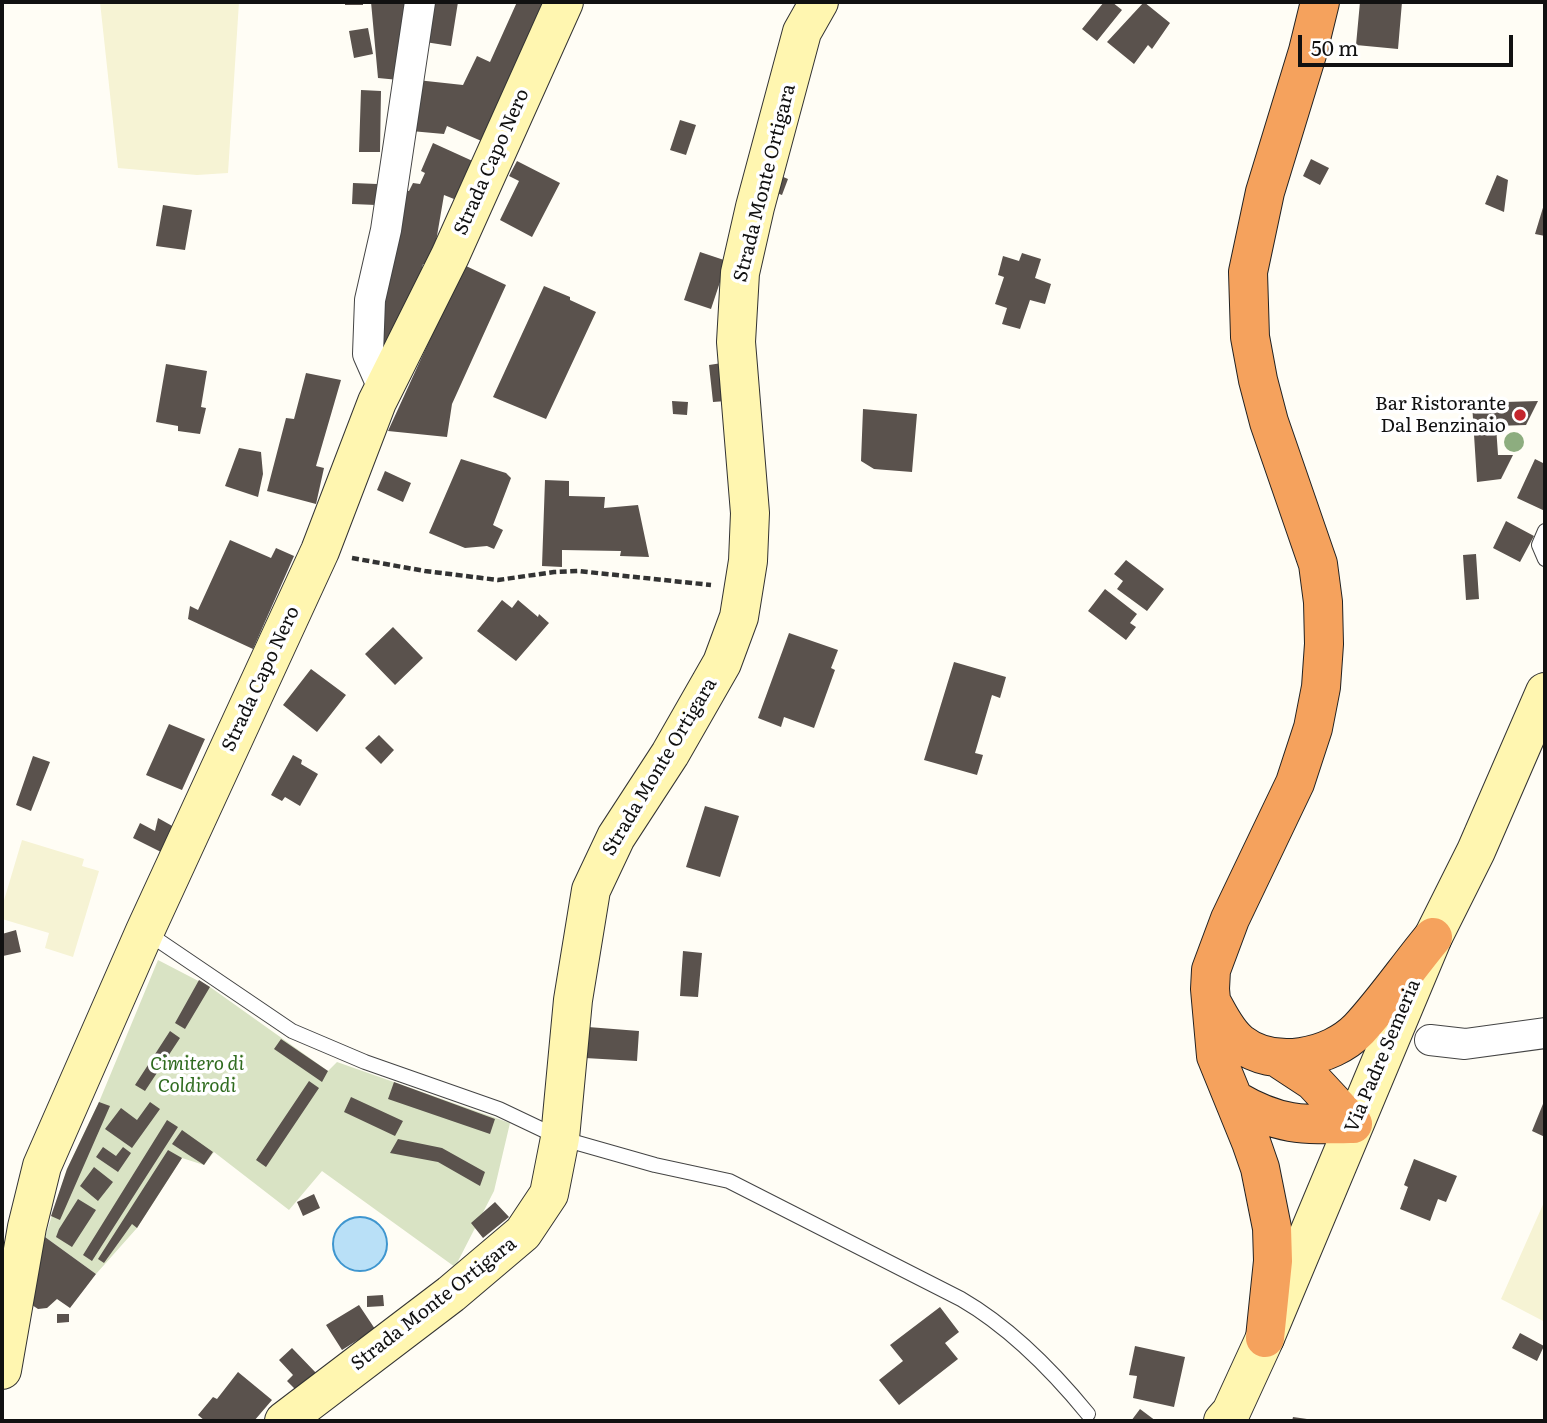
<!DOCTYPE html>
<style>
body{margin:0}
#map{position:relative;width:1547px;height:1423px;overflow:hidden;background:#fffdf5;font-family:Literata,serif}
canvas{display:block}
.frame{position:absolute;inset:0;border:4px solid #111;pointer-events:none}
.scale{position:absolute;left:1298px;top:35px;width:215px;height:32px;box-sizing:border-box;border:4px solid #111;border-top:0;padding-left:9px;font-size:21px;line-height:24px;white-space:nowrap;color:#111;-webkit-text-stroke:5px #fff;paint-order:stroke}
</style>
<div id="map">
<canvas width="1547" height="1423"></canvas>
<div class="frame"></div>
<div class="scale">50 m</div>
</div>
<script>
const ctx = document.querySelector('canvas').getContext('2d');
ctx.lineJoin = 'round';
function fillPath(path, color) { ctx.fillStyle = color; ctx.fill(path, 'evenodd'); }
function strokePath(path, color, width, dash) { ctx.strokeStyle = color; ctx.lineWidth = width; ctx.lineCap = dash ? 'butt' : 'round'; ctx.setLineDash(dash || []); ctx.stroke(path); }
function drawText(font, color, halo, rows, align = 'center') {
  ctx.font = font + ' Literata,serif'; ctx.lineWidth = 7; ctx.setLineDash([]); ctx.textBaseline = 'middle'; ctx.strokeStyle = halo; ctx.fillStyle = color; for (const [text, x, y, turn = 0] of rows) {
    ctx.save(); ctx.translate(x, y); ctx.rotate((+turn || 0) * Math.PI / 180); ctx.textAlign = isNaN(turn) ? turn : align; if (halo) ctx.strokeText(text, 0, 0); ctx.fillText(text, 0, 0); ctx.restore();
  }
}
const farmland = new Path2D(`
 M100,2h139l-11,171 -31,2 -79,-7z
 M22,840l62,19 -2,7 17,5 -26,86 -28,-9 4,-15 -47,-14v-12z
 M1545,1200v122l-44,-23z`);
const cemetery = new Path2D(`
 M158,960l52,27 118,84 9,-9 173,61 -16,68 -39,76 -133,-96 -33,39 -75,-58 -10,13 -22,-7 -45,70 -41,46 -51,-37 22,-68 32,-67z`);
const water = new Path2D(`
 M333 1244a27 27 0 1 1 54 0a27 27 0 1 1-54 0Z`);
const building = new Path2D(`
 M345,2h18v3h-18z
 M371,2h39l-11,78 -21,-2z
 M430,2h28l-7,44 -26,-4z
 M517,2h33l-64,141 -39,-17 -3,8 -33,-3 6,-51 46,5 14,-29 13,6z
 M1104,2h8l10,8 -25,31 -15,-12z
 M1144,2l26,21 -18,26 -4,-4 -14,19 -27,-22z
 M1360,2h42l-4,47 -42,-4z
 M368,28l5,26 -19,4 -5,-27z
 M361,90l20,1 -1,61h-21z
 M680,120l16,5 -10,30 -16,-5z
 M433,143l44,20 -14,31 -5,-2 -4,7 -10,-4 -12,70 -9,-1 -4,22 -28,62 -13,-1 26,-157 5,1 4,-8 7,1 5,-11 -4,-2z
 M1311,159l18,9 -9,17 -17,-9z
 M517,161l43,22 -28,54 -32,-17 19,-39 -10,-5z
 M1497,175l11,5 -4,32 -19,-8z
 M781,176l7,3 -6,16 -8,-3z
 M353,183l24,1 -1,21 -24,-1z
 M1545,201v35l-10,-2z
 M163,205l29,5 -7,40 -29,-4z
 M700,252l27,9 -16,48 -27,-9z
 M1022,253l19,6 -6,19 16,6 -6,20 -15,-4 -10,29 -18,-5 5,-16 -12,-4 9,-27 -6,-2 5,-19 16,5z
 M464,265l42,20 -54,119 -5,33 -59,-6z
 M544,286l26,11v3l26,12 -50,107 -53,-22z
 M722,363l4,38 -13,1 -4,-37z
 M166,364l41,7 -6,36 5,1 -6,26 -22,-3v-5l-22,-4z
 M306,373l35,7 -25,86 8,2 -8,36 -49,-13 19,-73 8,1z
 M672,401l16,1 -1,13 -14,-1z
 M1538,401l-12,24 -30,1 2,29h15l-12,24 -24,3 -5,-79z
 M863,409l54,5 -5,58 -38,-3 -13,-8z
 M239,448l22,4 2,22 -5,23 -33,-11z
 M461,459l45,14 5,5 -18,47 10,5 -9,19 -7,-3 -22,2 -36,-15z
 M1535,459l10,5v47l-28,-13z
 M385,471l26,12 -8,19 -26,-12z
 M545,480l24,1v15l36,1 -1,11 34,-3 11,52 -29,-1 1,-5 -59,-1v17l-20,-1z
 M1506,521l28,15 -14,26 -27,-14z
 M230,540l41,18 5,-10 18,8 -41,93 -65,-30 2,-13 8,4z
 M1476,554l3,45 -13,1 -3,-45z
 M1126,560l38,29 -17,22 -30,-22 6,-8 -9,-7z
 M1105,589l32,25 -7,9 6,4 -10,13 -38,-29z
 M502,600l10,8 6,-8 20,17 1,-3 10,9 -33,38 -39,-30z
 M393,627l30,31 -28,27 -30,-31z
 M789,633l49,17 -7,18 4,2 -21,58 -30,-11 -3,10 -23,-9z
 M954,662l52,15 -6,21 -8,-3 -17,58 8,2 -6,20 -53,-15z
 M311,669l35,26 -29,37 -34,-27z
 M169,724l36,15 -23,51 -36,-15z
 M379,735l15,15 -13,14 -16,-16z
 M293,755l9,5 -1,4 17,10 -18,32 -15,-9 -3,4 -11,-6z
 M33,756l17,6 -19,49 -15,-6z
 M705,806l34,10 -19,61 -34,-10z
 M158,818l16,9 -13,25 -28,-14 7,-15 15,8z
 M16,930l5,22 -18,4 -1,-22z
 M683,951l19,2 -4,44 -18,-1z
 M199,980l11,7 -25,42 -10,-6z
 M588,1027l51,4 -2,30 -52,-3z
 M170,1031l10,7 -35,53 -10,-6z
 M281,1039l47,32 -6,11 -48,-33z
 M309,1081l10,7 -53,79 -10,-7z
 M394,1082l101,37 -5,15 -102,-35z
 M351,1097l52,24 -8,15 -51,-24z
 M1545,1099v38l-13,-6z
 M99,1102l11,4 -50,114 -9,-4 16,-47z
 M150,1102l10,7 -28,39 -27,-19 16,-21 16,12z
 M167,1120l11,7 -86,134 -9,-6z
 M182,1130l31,22 -9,13 -32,-21z
 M398,1139l44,9 43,24 -5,14 -42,-24 -48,-9z
 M103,1147l13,9 7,-9 8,6 -13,19 -22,-15z
 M168,1150l14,8 -45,70 -5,-4 -28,39 -6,-4z
 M1414,1159l43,17 -11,26 -8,-3 -8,22 -30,-12 8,-22 -4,-2z
 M94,1167l19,15 -15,19 -18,-15z
 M314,1194l6,14 -17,8 -6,-14z
 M78,1199l18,11 -24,37 -16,-10 3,-8z
 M495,1202l14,15 -26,21 -12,-15z
 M45,1237l51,37 -26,34 -13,-9 -10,9 -9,1 -6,-4z
 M383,1295l1,11 -17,1v-11z
 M359,1305l16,24 -33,21 -16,-25z
 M940,1307l19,25 -14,11 13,16 -59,46 -20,-25 24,-19 -13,-16z
 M57,1314h12v8l-12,1z
 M1520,1333l24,13 -7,15 -25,-13z
 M1135,1346l50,11 -11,50 -41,-9 4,-22 -8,-1z
 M292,1348l26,27 -18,19 -13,-13 6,-6 -14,-15z
 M238,1372l34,28 -18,21h-49l-7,-6 15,-18 4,2z
 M1140,1409l16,12h-25z
 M1293,1417l21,3v1h-22z`);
const path = new Path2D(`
 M352,558l73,13 73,9 56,-8 24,-1 133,14`);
const lane = new Path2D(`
 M1545,531l-6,14 6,14
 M146,932l146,99 73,31 134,47 61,29 95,27 74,16 232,118c50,29 91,71 127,115`);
const street = new Path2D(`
 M383,388l-15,-34 2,-54 16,-70 34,-228
 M1430,1040l35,4 80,-11`);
const secondary = new Path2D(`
 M2,1370l25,-143 15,-61 103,-235 175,-380 57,-149 73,-146 114,-254
 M284,1421l167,-127 72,-61 26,-39 11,-56 13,-138 18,-110 25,-53 54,-83 52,-91 17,-46 9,-56 2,-48 -14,-171 4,-69 15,-66 47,-175 17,-30
 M1223,1421l8,-9 34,-74 168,-401 43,-86 69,-159`);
const highway = new Path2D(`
 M1212,1003c8,14 15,30 28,40 33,26 90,16 119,-14 26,-28 49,-62 74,-92
 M1278,1058l35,23 40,43
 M1235,1100c44,26 68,25 118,24
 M1265,1338l8,-77 -1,-33 -12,-60 -9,-26 -35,-86 -6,-67 1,-19 19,-51 65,-136 18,-55 8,-41 3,-43 -1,-42 -5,-38 -49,-142 -11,-42 -8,-43 -2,-65 17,-80 43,-141 12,-49`);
const trees = [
 [1514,442]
];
const markers = [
 [1520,415,7,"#c4262e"]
];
const streetNames = [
 ["Strada Capo Nero",492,162,-66],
 ["Strada Monte Ortigara",765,183,-76],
 ["Strada Capo Nero",261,679,-65],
 ["Strada Monte Ortigara",660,767,-59],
 ["Via Padre Semeria",1383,1056,-67],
 ["Strada Monte Ortigara",434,1304,-38]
];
const poiNames = [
 ["Bar Ristorante",1506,404],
 ["Dal Benzinaio",1506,426]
];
const parkNames = [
 ["Cimitero di",197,1064],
 ["Coldirodi",197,1086]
];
fillPath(farmland, '#f6f3d4');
fillPath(cemetery, '#d9e3c4');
fillPath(water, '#b9e0f7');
strokePath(water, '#3f96cf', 2);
fillPath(building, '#5a524d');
strokePath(lane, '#444', 16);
strokePath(street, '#444', 32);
strokePath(secondary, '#333', 40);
strokePath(highway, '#222', 40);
strokePath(path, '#333', 4.5, [7, 3.5]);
strokePath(lane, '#fff', 14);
strokePath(street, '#fff', 30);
strokePath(secondary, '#fff6b0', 38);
strokePath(highway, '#f5a25d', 38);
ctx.fillStyle = '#8dad7f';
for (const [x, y] of trees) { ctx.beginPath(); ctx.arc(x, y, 10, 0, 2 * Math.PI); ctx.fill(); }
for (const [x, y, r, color] of markers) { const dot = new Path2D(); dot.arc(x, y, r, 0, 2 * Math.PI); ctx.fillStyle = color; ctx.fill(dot); strokePath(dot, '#fff', 2.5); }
drawText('19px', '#111', '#fff', streetNames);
drawText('19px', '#111', '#fff', poiNames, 'right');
drawText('italic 19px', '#2f6b1f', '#fff', parkNames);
</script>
